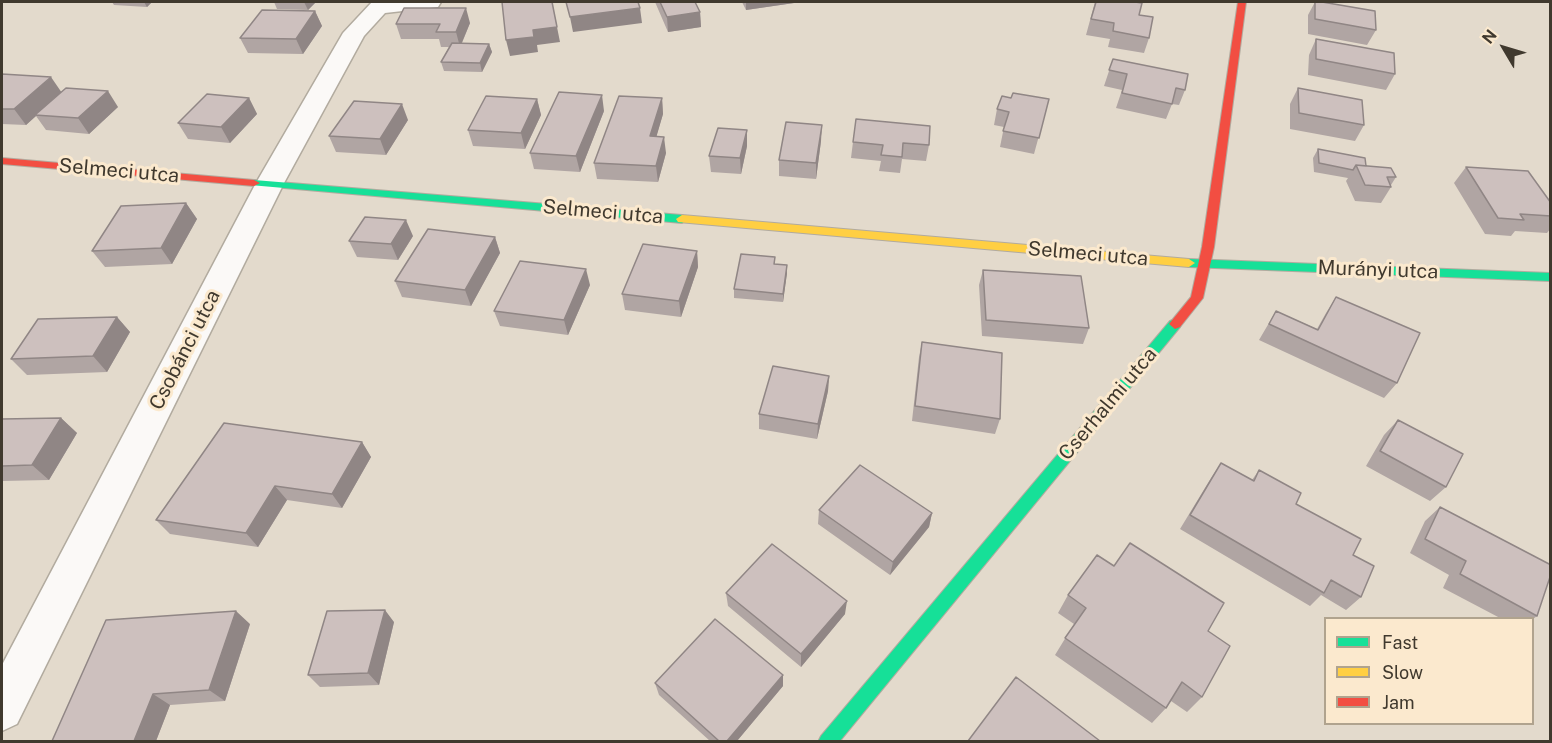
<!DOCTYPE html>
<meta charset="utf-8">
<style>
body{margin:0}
#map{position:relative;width:1552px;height:743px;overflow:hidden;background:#e3dacc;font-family:"Public Sans",sans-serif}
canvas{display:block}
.frame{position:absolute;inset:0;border:3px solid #40392e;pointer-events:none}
.legend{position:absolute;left:1324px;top:617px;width:210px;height:108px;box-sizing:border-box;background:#fbe9ce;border:2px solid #b0a38e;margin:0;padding:8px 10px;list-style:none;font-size:18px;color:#40392e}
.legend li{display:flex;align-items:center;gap:12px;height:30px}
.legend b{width:30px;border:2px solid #b0a38e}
.north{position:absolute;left:1474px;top:18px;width:60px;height:60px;-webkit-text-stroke:4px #fbe9ce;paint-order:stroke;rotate:308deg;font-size:16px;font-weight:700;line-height:24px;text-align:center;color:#40392e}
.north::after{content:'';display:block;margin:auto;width:21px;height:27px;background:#40392e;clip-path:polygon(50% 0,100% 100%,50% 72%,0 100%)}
</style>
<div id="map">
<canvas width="1552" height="743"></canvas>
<div class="frame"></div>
<ul class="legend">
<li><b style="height:8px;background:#16e098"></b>Fast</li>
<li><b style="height:8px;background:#ffcf43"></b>Slow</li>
<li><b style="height:8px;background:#f24e42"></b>Jam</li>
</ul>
<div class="north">N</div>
</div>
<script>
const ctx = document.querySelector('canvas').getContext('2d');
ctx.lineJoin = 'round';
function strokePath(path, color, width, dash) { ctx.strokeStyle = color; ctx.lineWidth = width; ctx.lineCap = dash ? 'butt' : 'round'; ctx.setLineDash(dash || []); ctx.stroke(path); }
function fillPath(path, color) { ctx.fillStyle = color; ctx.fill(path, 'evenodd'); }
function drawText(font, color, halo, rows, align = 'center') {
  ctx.font = font + ' "Public Sans",sans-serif'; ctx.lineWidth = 6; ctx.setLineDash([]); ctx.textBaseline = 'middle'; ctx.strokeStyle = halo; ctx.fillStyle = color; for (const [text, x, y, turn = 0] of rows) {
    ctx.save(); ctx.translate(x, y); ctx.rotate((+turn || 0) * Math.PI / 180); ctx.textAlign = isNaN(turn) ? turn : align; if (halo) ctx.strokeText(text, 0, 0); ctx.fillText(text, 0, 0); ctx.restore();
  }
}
const street = new Path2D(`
 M372,2h69l-3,5 -53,6 -21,23 -80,147 -267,541 -15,7v-66l254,-482 87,-150z`);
const fast = new Path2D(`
 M254,180l428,35 6,4 -6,4 -432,-38v-4z
 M1189,259l361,14v8l-361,-14 -6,-4z
 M1175,319l6,5 -1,3 -341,415h-21l3,-6 349,-415z`);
const slow = new Path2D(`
 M682,215l507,44 6,4 -6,4 -511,-45 -2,-3z`);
const jam = new Path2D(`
 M1238,2h8l-32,245 -11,51 -23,29 -5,2 -6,-5 22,-27 11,-50z
 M2,158l252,22 6,3 -6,3 -252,-22z`);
const wall = new Path2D(`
 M112,2h40l-5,5 -33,-2z
 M274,2h42l-8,8 -31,-1z
 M655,2h40l5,10 1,15 -33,5z
 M742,2h52v1l-48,7z
 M1095,2l44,13 10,23 -5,15 -36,-6 2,-8 -24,-4z
 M1315,2h7l54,28 -9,15 -59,-11v-19z
 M315,11l7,15 -19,28 -55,-1 -8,-15z
 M470,23l-8,20 27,1 3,8 -10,20 -38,-1 -3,-9 8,-15h-8l-2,-8h-38l-5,-15z
 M1316,39l79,35 -9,16 -78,-15 1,-20z
 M1113,59l72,31 -6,15 -7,-1 -6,15 -50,-11 6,-18 -18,-4z
 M2,74l59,18 57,15 -29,27 -43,-4 -10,-14 -10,9 -24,-1z
 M1298,88l66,37 -9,16 -65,-12v-25z
 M249,98l8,16 -27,29 -42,-4 -10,-16z
 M662,98l1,16 -7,23 10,16 -8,29 -61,-3 -3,-16z
 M1011,98l38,1 -15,55 -34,-7 4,-20 -10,-2 3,-16z
 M537,99l4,16 -16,34 -52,-3 -5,-16z
 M604,111l-24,61 -46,-3 -4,-16z
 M856,119l73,26 -3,16 -24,-2 -2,14 -21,-2 2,-10 -30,-3 2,-16z
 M408,120l-22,35 -50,-3 -7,-16z
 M821,141l-5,38 -37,-3v-16z
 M747,146l-6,28 -30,-2 -2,-16z
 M1318,149l48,17 30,11 -5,8v2l-10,16 -26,-2 -9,-20 2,-3 -34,-6 -1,-14z
 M1466,167l85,36v25l-4,5 -32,-2 -4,5 -26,-2 -31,-51z
 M186,203l11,16 -25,45 -67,3 -13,-16z
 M413,236l-15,24 -41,-3 -8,-16z
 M495,237l5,16 -29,53 -69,-9 -7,-16z
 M697,251l1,16 -17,50 -56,-7 -3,-16z
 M775,257v7l12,9 -4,29 -49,-4v-9z
 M983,270l106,58 -6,16 -101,-8 -3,-51z
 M590,285l-22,50 -68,-9 -6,-15z
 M1336,297l61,86 -13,15 -125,-58 17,-29 41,18 9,-16z
 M117,317l13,15 -23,40 -80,3 -16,-16z
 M922,342l78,77 -5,15 -83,-13 7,-64z
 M829,376l-1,15 -11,48 -58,-10v-15z
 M61,418l16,15 -28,47 -47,1v-62z
 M1398,420l48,67 -16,14 -64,-35 18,-31z
 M362,442l9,15 -29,51 -55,-8 -29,47 -88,-13 -14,-14z
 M1221,463l31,17 7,-10 37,34 57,51 8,42 -15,13 -25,-15 -11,11 -130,-77 31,-51z
 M1440,507l97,109 -4,3 -33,-1 -57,-30 6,-13 -39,-22 15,-32z
 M819,510l113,3 -3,14 -39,48 -72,-51z
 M726,593l119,21 -44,53 -73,-61z
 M1068,595l140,36 -6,66 -15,15 -16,-11 -5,7 -14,15 -97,-68 19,-31 -16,-11z
 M394,622l-15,63 -59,2 -12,-12z
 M250,624l-25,77 -55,4 -14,36h-104z
 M655,683l128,3 -46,55h-27l-51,-46z`);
const shadedWall = new Path2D(`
 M144,2h8l-5,5z
 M304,2h12l-8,8z
 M552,2l8,40 -23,3 1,7 -28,4 -4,-16 27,-10z
 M746,2h48v1l-48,7z
 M466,8l4,15 -10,24 -4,-15z
 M640,8l2,15 -69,9 -3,-15z
 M315,11l7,15 -19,28 -7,-15z
 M700,12l1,15 -33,5 -1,-15z
 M489,44l3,8 -10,20 -2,-9z
 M51,77l11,16 -27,22 1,1 -10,9 -12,-16z
 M108,91l10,16 -29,27 -11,-16z
 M602,95l2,16 -24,61 -4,-16z
 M249,98l8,16 -27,29 -9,-16z
 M662,98l1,16 -11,38 -2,-16z
 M537,99l4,16 -16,34 -4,-16z
 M402,104l6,16 -22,35 -6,-16z
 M822,125l-1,16 -5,38v-16z
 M747,130v16l-6,28 -1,-16z
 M664,137l2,16 -8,29 -2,-16z
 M186,203l11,16 -25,45 -11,-16z
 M406,220l7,16 -15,24 -7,-16z
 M495,237l5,16 -29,53 -6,-16z
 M697,251l1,16 -17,50 -2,-16z
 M787,265v8l-4,29v-8z
 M586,269l4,16 -22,50 -4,-15z
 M117,317l13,15 -23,40 -14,-16z
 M829,376l-1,15 -11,48 1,-15z
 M61,418l16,15 -28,47 -17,-15z
 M362,442l9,15 -29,51 -10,-14z
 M275,486l12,14 -29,47 -12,-14z
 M932,513l-3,14 -39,48 3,-13z
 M847,601l-2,13 -44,53v-13z
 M385,610l9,12 -15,63 -11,-12z
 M236,611l14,13 -25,77 -16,-11z
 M783,675v11l-46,55h-10z
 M153,694l17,11 -14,36h-22z`);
const building = new Path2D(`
 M502,2h50l5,25 -24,3 1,7 -28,3z
 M566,2h72l2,6 -70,9z
 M660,2h35l5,10 -33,5z
 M1096,2h39l7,1 -3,12 14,2 -4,21 -36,-7 1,-8 -23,-4z
 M1315,2h7l53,9 1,19 -61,-11z
 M404,8h62l-10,24h-20l4,-8h-44z
 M262,10l53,1 -19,28 -56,-1z
 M1316,39l78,14 1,21 -79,-15z
 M452,43l37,1 -9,19 -39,-1z
 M1113,59l75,15 -3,16 -9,-2 -4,16 -50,-11 5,-19 -18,-4z
 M2,74l49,3 -37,32h-12z
 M66,88l42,3 -30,27 -43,-3z
 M1298,88l64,12 2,25 -65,-12z
 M559,92l43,3 -26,61 -46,-3z
 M1013,93l36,6 -10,39 -36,-7 6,-19 -12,-3 5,-13 9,2z
 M207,94l42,4 -28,29 -43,-4z
 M486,96l51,3 -16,34 -53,-3z
 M619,96l43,2 -12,38 14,1 -8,29 -62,-3z
 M354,101l48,3 -22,35 -51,-3z
 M856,119l74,7 -1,19 -26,-2 -1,14 -21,-2 2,-10 -30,-3z
 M786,122l36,3 -6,38 -37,-3z
 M718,128l29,2 -7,28 -31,-2z
 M1318,149l47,9 1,8 -10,-1 -3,5 -34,-7z
 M1356,165l35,3 5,9h-9l4,10 -26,-2z
 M1466,167l62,4 23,32v13l-31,-2 4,6 -26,-2z
 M186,203l-25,45 -69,3 29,-45z
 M365,217l41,3 -15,24 -42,-3z
 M428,229l67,8 -30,53 -70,-9z
 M643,244l54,7 -18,50 -57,-7z
 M741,254l34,3 -1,7 13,1 -4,29 -49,-5z
 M520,261l66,8 -22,51 -70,-9z
 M983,270l98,6 8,52 -103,-8z
 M1336,297l84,36 -23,50 -128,-59 7,-13 42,19z
 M117,317l-24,39 -82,3 27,-40z
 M922,342l80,11 -2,66 -85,-13z
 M773,366l56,10 -11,48 -59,-10z
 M61,418l-29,47 -30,1v-47z
 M1398,420l65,34 -17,33 -66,-36z
 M224,423l138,19 -30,52 -57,-8 -29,47 -90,-13z
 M1221,463l33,18 5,-11 42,23 -5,11 65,35 -8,16 21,11 -13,31 -30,-17 -7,13 -134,-78z
 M860,465l72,48 -39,49 -74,-52z
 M1440,507l111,58v9l-14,42 -77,-42 6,-13 -41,-22z
 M1130,543l94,60 -16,28 22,15 -28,51 -20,-15 -16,26 -101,-70 21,-30 -18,-13 29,-40 17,11z
 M772,544l75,57 -46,53 -75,-61z
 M385,610l-17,63 -60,2 19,-64z
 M236,611l-27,79 -56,4 -19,47h-82l54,-121z
 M715,619l68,56 -56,66h-8l-64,-58z
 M1016,677l84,64h-132z`);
const streetNames = [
 ["Selmeci utca",119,171,5],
 ["Selmeci utca",603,212,5],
 ["Selmeci utca",1088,254,5],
 ["Murányi utca",1378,270,2],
 ["Csobánci utca",185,350,-63],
 ["Cserhalmi utca",1108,404,-50]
];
strokePath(street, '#b2ab9f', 3);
strokePath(fast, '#b2ab9f', 2);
strokePath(slow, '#b2ab9f', 2);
strokePath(jam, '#b2ab9f', 2);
fillPath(street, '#fbf9f7');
fillPath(fast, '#16e098');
fillPath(slow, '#ffcf43');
fillPath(jam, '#f24e42');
fillPath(wall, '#b0a5a3');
fillPath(shadedWall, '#908685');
fillPath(building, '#cdc0be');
strokePath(building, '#908685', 1.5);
drawText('20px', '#40392e', '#fbe9ce', streetNames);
</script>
